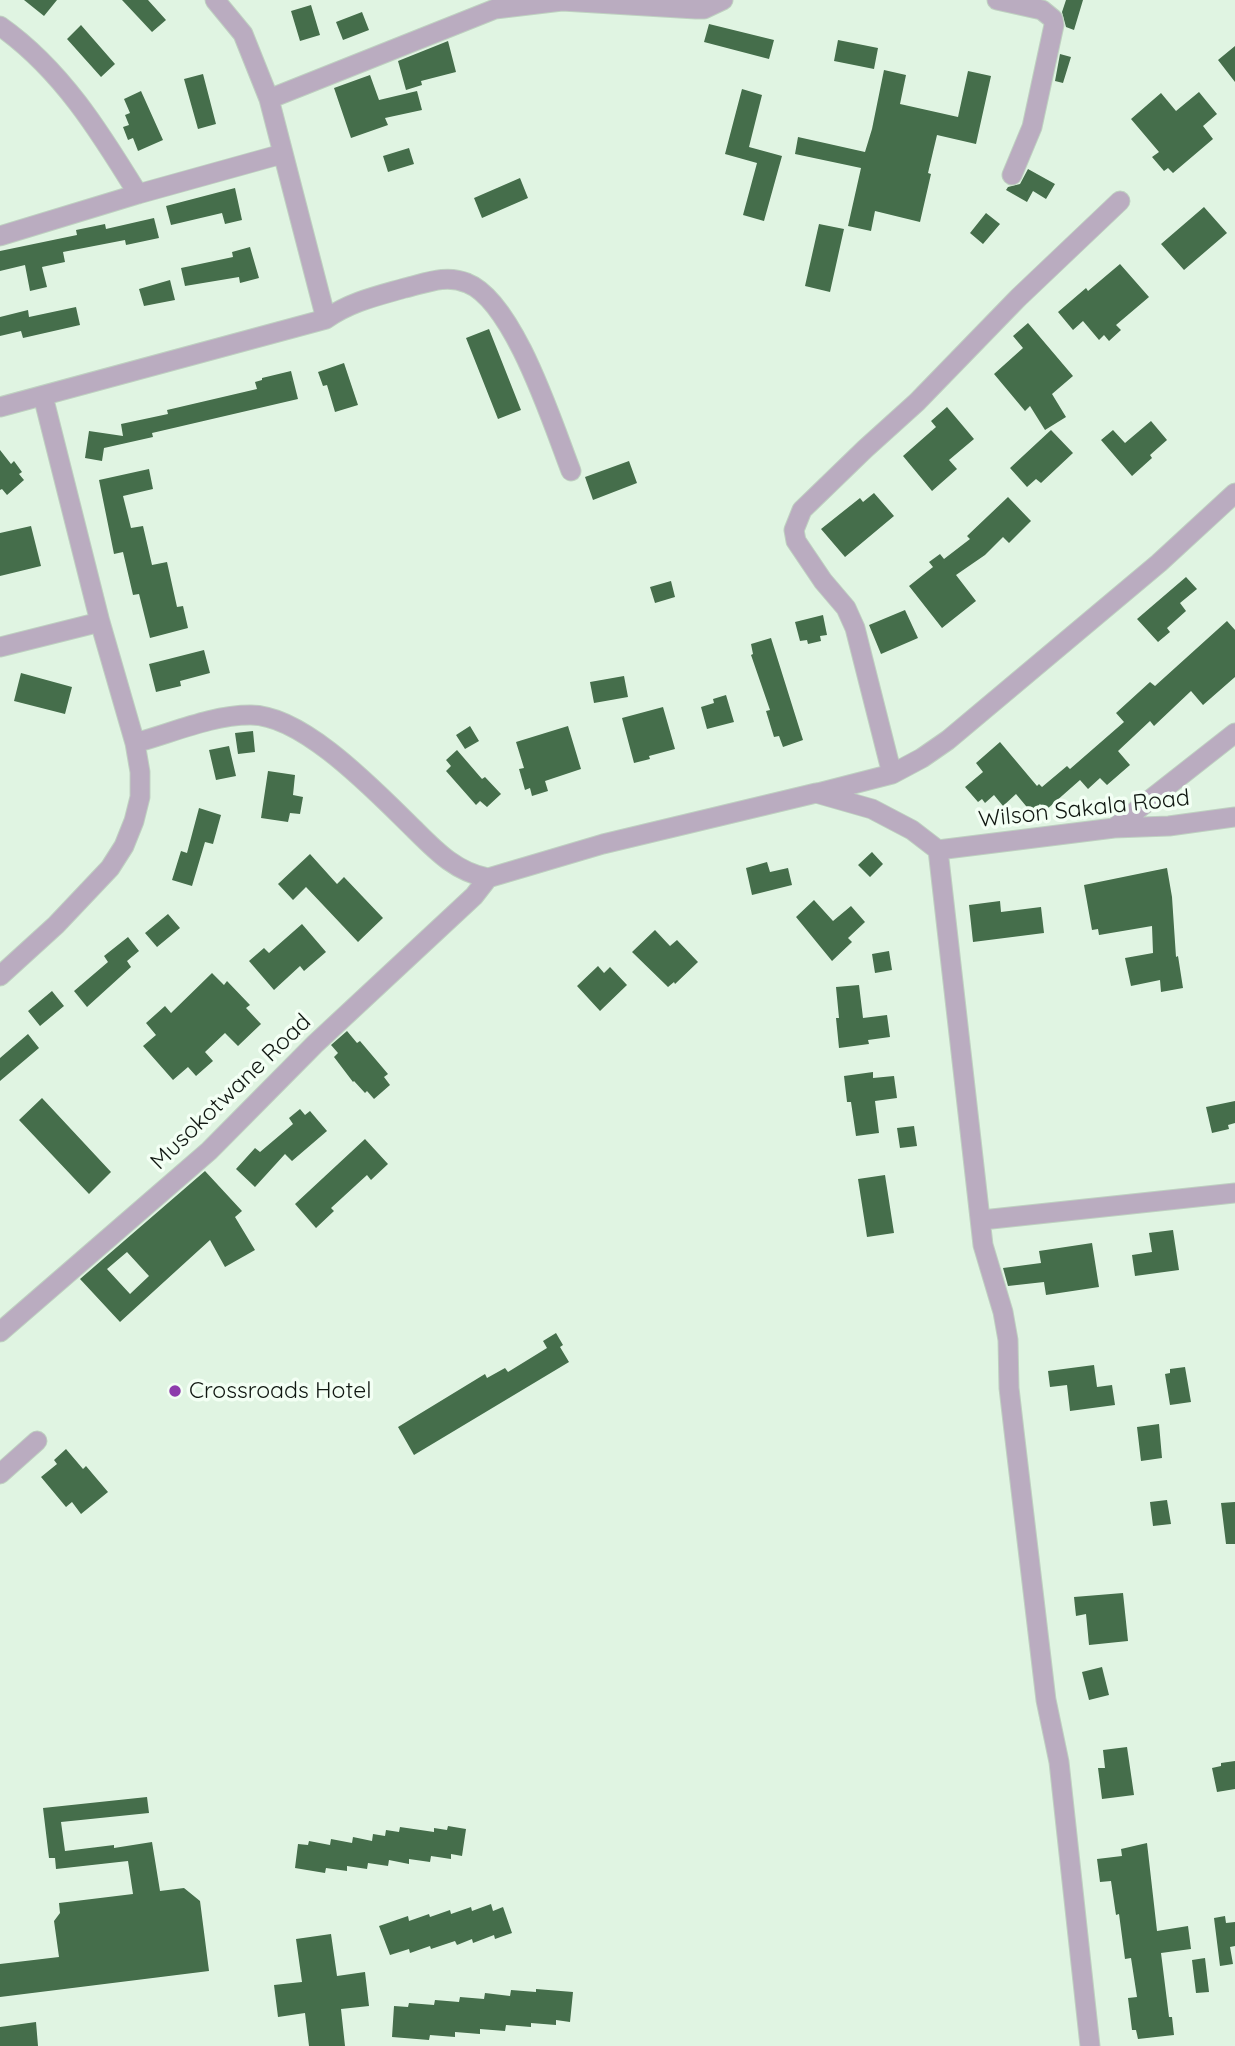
<!DOCTYPE html>
<style>
body{margin:0}
canvas{display:block;background:#e0f4e2}
</style>
<canvas width="1235" height="2046"></canvas>
<script>
const ctx = document.querySelector('canvas').getContext('2d');
ctx.lineJoin = 'round';
function fillPath(path, color) { ctx.fillStyle = color; ctx.fill(path, 'evenodd'); }
function strokePath(path, color, width, dash) { ctx.strokeStyle = color; ctx.lineWidth = width; ctx.lineCap = dash ? 'butt' : 'round'; ctx.setLineDash(dash || []); ctx.stroke(path); }
function drawText(font, color, halo, rows, align = 'center') {
  ctx.font = font + ' Quicksand,sans-serif'; ctx.lineWidth = 7; ctx.setLineDash([]); ctx.textBaseline = 'middle'; ctx.strokeStyle = halo; ctx.fillStyle = color; for (const [text, x, y, turn = 0] of rows) {
    ctx.save(); ctx.translate(x, y); ctx.rotate((+turn || 0) * Math.PI / 180); ctx.textAlign = isNaN(turn) ? turn : align; if (halo) ctx.strokeText(text, 0, 0); ctx.fillText(text, 0, 0); ctx.restore();
  }
}
const building = new Path2D(`
 M24,0h33l-13,16z
 M122,0h26l18,20 -14,12z
 M1066,0h17l-9,30 -8,-3 -4,-15z
 M311,5l9,30 -20,6 -9,-30z
 M362,12l7,18 -26,10 -7,-18z
 M709,24l65,16 -5,19 -65,-17z
 M81,25l34,39 -14,13 -34,-38z
 M838,40l40,8 -4,21 -40,-8z
 M448,41l8,31 -35,9 1,4 -16,5 -8,-29z
 M1235,46v36l-17,-22z
 M1060,54l11,3 -8,26 -8,-2z
 M884,70l22,5 -6,29 58,13 10,-46 23,5 -15,68 -39,-9 -9,38 3,1 -11,48 -45,-11 -4,20 -23,-5 13,-58 -66,-14 3,-17 67,15 7,-23z
 M203,74l13,50 -18,5 -14,-50z
 M370,75l9,25 38,-9 5,19 -37,8 3,7 -37,13 -17,-50z
 M742,89l20,6 -13,52 33,9 -18,65 -21,-6 14,-52 -32,-9z
 M141,91l22,49 -25,11 -5,-13 -5,2 -5,-13 6,-2 -4,-10 5,-2 -6,-14z
 M1199,92l18,22 -14,12 10,13 -40,34 -5,-5 -4,3 -12,-14 7,-5 -28,-33 30,-26 15,18z
 M409,148l5,16 -26,8 -5,-16z
 M1028,169l27,15 -9,15 -13,-8 -6,11 -21,-12 2,-3 12,-3z
 M520,178l8,20 -46,20 -8,-20z
 M235,188l7,32 -17,4 -3,-11 -51,12 -5,-19z
 M1204,207l23,26 -43,37 -23,-26z
 M986,213l14,11 -17,20 -13,-11z
 M154,218l5,20 -33,7 -1,-5 -62,12 2,10 -23,5 5,20 -17,4 -5,-26 -25,6v-20l77,-16 -1,-5 29,-6 1,5z
 M819,224l25,5 -14,63 -25,-6z
 M250,247l9,31 -19,5 -1,-6 -54,9 -4,-18 52,-11 -1,-5z
 M1120,264l29,33 -33,28 5,5 -12,11 -5,-6 -5,5 -16,-19 -10,9 -15,-18 28,-24 2,3z
 M170,280l5,20 -31,6 -5,-17z
 M76,307l4,18 -57,13 -2,-7 -21,5v-19l28,-7 1,7z
 M1028,323l45,53 -21,18 14,23 -21,13 -15,-24 -5,5 -31,-37 29,-26 -10,-12z
 M489,329l32,81 -23,9 -32,-81z
 M344,363l14,42 -23,7 -8,-27 -4,1 -5,-14z
 M291,371l7,28 -146,34 1,4 -49,11 -2,13 -17,-3 4,-27 34,5 -2,-12 47,-10 -1,-4 90,-21 -2,-7 7,-2v-2z
 M947,407l27,32 -25,21 8,9 -25,22 -29,-35 33,-29 -5,-6z
 M1151,421l16,19 -17,15 2,3 -20,18 -31,-36 12,-10 12,13z
 M1051,430l22,23 -32,30 -5,-4 -9,8 -17,-19z
 M0,450l11,14 3,-3 8,11 -3,2 5,6 -17,15 -5,-6 -2,1z
 M629,461l8,22 -44,17 -8,-23z
 M149,469l4,20 -30,7 8,32 12,-2 9,39 15,-3 10,45 6,-1 5,22 -38,10 -11,-44 -6,1 -10,-43 -9,2 -15,-74z
 M874,493l20,23 -49,41 -24,-28 39,-31 3,4z
 M1008,497l23,24 -22,22 -6,-6 -18,18 -29,20 20,26 -34,27 -33,-42 24,-19 -4,-5 11,-8 4,5 26,-20 -3,-3z
 M31,526l10,40 -41,10v-43z
 M1186,577l11,12 -17,14 6,8 -19,17 3,4 -12,10 -21,-23z
 M671,581l4,16 -20,6 -5,-16z
 M905,610l13,28 -37,16 -12,-29z
 M823,615l4,20 -7,1 1,5 -13,3 -1,-4 -7,1 -5,-19z
 M1227,621l8,9v47l-32,28 -12,-14 -37,35 -4,-5 -32,30 12,14 -23,20 -7,-7 -12,11 -8,-9 -34,30 -6,-6 -9,8 -15,-18 -13,12 -9,-11 -9,8 -3,-4 -4,3 -13,-15 18,-15 -7,-9 24,-21 37,44 2,-2 3,3 25,-21 3,3 54,-47 -8,-9 34,-31 5,4z
 M771,638l32,102 -20,7 -4,-11 -5,1 -8,-26 4,-1 -19,-55 2,-1 -2,-10z
 M204,650l6,23 -30,8 1,5 -25,6 -7,-28z
 M21,673l51,14 -7,27 -51,-13z
 M624,676l4,21 -34,6 -4,-21z
 M726,695l8,27 -27,7 -6,-22 13,-4 -1,-4z
 M663,707l12,42 -26,7 1,3 -16,4 -12,-45z
 M470,726l9,15 -14,8 -9,-14z
 M568,726l13,43 -36,12 3,10 -16,5 -2,-8 -5,2 -6,-21 5,-1 -8,-26z
 M253,731l2,21 -17,2 -3,-21z
 M229,746l7,30 -20,4 -7,-30z
 M457,750l25,29 3,-2 16,17 -14,13 -7,-6 -4,4 -30,-34 5,-5 -5,-6z
 M268,771l27,4 -2,20 10,2 -3,17 -10,-1 -2,9 -27,-4z
 M199,808l22,7 -8,29 -8,-2 -13,44 -20,-6 9,-29 6,2z
 M872,852l11,12 -13,13 -12,-12z
 M310,854l27,30 7,-7 39,41 -25,24 -52,-55 -13,13 -15,-16z
 M767,862l3,10 18,-4 4,17 -40,10 -6,-27z
 M1167,868l5,29 4,60 2,-1 5,32 -22,4 -1,-12 -29,6 -6,-28 28,-5 -1,-27 -53,9 -1,-6 -6,1 -8,-45z
 M814,900l19,21 18,-15 14,16 -17,16 4,4 -20,19 -36,-44z
 M1000,901l1,11 40,-5 3,26 -71,9 -4,-37z
 M168,914l12,14 -23,19 -12,-14z
 M302,924l24,28 -22,19 -4,-5 -26,24 -25,-29 15,-13 5,5z
 M655,930l15,16 7,-6 21,22 -23,22 -1,-2 -6,5 -36,-35z
 M128,937l11,14 -12,10 4,6 -44,40 -13,-16 34,-29 -4,-6z
 M889,951l3,19 -17,3 -3,-19z
 M598,966l6,7 6,-6 17,18 -27,26 -23,-25z
 M212,973l12,12 3,-4 23,24 -4,3 15,16 -23,22 -13,-13 -20,19 8,9 -17,15 -8,-9 -15,13 -30,-34 13,-11 -10,-12 19,-17 6,7z
 M859,985l4,33 24,-3 3,22 -22,3 1,4 -30,4 -3,-30h3l-3,-31z
 M52,991l12,15 -24,20 -12,-15z
 M347,1031l10,12 3,-2 28,33 -4,3 6,8 -16,14 -7,-8 -2,2 -11,-12 -1,1 -19,-25 4,-4 -7,-8z
 M28,1034l11,14 -39,33v-23z
 M873,1072v6l21,-2 3,22 -22,3 4,32 -23,3 -5,-34h-4l-3,-26z
 M42,1098l69,74 -22,22 -70,-74z
 M1235,1101v22l-7,2 1,4 -17,4 -6,-26z
 M300,1109l5,6 5,-4 17,20 -35,30 -7,-7 -30,33 -19,-18 19,-21 5,4 33,-28 -4,-6z
 M914,1126l3,20 -17,2 -3,-20z
 M365,1139l23,25 -17,16 -4,-5 -36,33 3,3 -18,17 -21,-24z
 M205,1171l37,40 -7,6 20,33 -30,17 -15,-27 -90,82 -40,-43zM127,1252l22,24 -19,18 -23,-25z
 M885,1175l9,58 -27,4 -9,-58z
 M1173,1230l6,40 -44,6 -3,-21 20,-3 -3,-19z
 M1092,1243l7,44 -53,8 -2,-13 -36,4 -5,-18 38,-5 -2,-12z
 M556,1333l7,12 -3,2 9,15 -155,93 -16,-28 87,-53 2,4 18,-10 3,4 39,-24 -4,-7z
 M1094,1365l3,22 15,-2 3,20 -45,6 -3,-26 -17,2 -2,-16z
 M1185,1367l6,35 -21,3 -5,-31 5,-1v-4z
 M1159,1424l3,34 -21,3 -4,-34z
 M66,1449l17,20 3,-3 22,26 -27,22 -9,-12 -6,5 -25,-30 16,-13 -3,-4z
 M1167,1500l4,24 -18,2 -3,-24z
 M1235,1502v42h-9l-5,-41z
 M1123,1593l5,48 -39,4 -3,-31 -10,2 -2,-19z
 M1102,1667l7,28 -20,5 -7,-28z
 M1127,1747l7,48 -32,4 -4,-31h7l-2,-18z
 M1235,1761v28l-18,3 -5,-24 9,-2v-3z
 M147,1797l2,16 -88,9 4,29 49,-6v3l38,-6 8,49 24,-3 16,13 9,70 -209,26v-33l59,-7 -5,-36 6,-8 -1,-10 74,-9 -5,-33 -72,8 -1,-11h-6l-6,-50z
 M448,1826l18,3 -4,27 -11,-2v5l-20,-3 -1,6 -21,-3v5l-20,-4 -1,6 -20,-3 -1,6 -20,-3v5l-21,-3 -1,5 -30,-5 3,-24 10,1 1,-4 21,4 1,-6 21,4 1,-6 19,4 1,-7 12,2 1,-6 13,2 1,-5 34,5v-4l13,2z
 M1147,1843l10,88 31,-5 3,23 -30,4 8,64h3l2,18 -36,4 -2,-9h-4l-4,-32 9,-1 -6,-39 -6,1 -6,-45 -3,1 -5,-34 -11,1 -3,-23 25,-3 -1,-7z
 M491,1904l2,7 10,-4 9,26 -17,6 -1,-4 -21,8 -1,-4 -15,6 -2,-4 -24,8 -1,-3 -20,7 -1,-4 -19,6 -11,-29 29,-10 1,5 20,-7 1,3 20,-7 1,4 20,-7 1,4z
 M1225,1916l1,7 9,-1v24l-5,1 3,17 -13,2 -6,-48z
 M331,1934l6,42 28,-4 4,34 -28,3 4,37h-36l-4,-33 -27,4 -4,-32 28,-3 -6,-43z
 M1205,1958l4,34 -13,1 -4,-33z
 M536,1989l37,3 -3,30 -14,-2v5l-25,-2v4l-25,-2 -1,6 -25,-2v5l-25,-2v5l-25,-2 -1,5 -37,-3 2,-31 14,1 1,-4 25,2 1,-5 24,2 1,-5 24,2 1,-6 25,3 1,-6 25,2z
 M36,2022l2,24h-38v-19z`);
const minor = new Path2D(`
 M215,0l28,34 26,65 57,220
 M997,0l45,10 11,9 1,6 -22,102 -20,48
 M0,26c61,43 100,106 138,168
 M269,99l226,-90 67,-8 134,8h8l19,-9
 M0,236l138,-42 144,-40
 M0,407l326,-88c24,-17 51,-23 79,-31 21,-5 41,-14 62,-5 47,18 86,142 104,188
 M0,647l100,-25
 M135,743c37,-10 77,-28 115,-28 53,-1 127,78 164,114 22,22 42,43 74,49l115,-34 213,-51 56,16 40,21 26,20 45,395 20,67 5,28 1,48 5,43 32,269 13,62 31,284
 M892,774l-37,-146 -9,-20 -23,-27 -27,-40 -2,-11 8,-20 63,-61 52,-47 101,-104 102,-97
 M818,793l74,-19 30,-16 26,-18 211,-177 76,-70
 M1114,828l121,-95
 M938,850l176,-22 55,-2 66,-9
 M0,976l56,-51 54,-57 14,-22 10,-25 6,-24v-25l-5,-29 -35,-121 -57,-226
 M982,1220l253,-27
 M0,1332l209,-181 106,-107 159,-148 14,-18
 M0,1474l37,-33`);
const markers = [
 [175,1391,7,"#8d3cac"]
];
const streetNames = [
 ["Wilson Sakala Road",1084,809,-6],
 ["Musokotwane Road",231,1092,-44]
];
const poiNames = [
 ["Crossroads Hotel",189,1391]
];
fillPath(building, '#456e4b');
strokePath(minor, '#bfd1c1', 21);
strokePath(minor, '#baacc0', 19);
for (const [x, y, r, color] of markers) { const dot = new Path2D(); dot.arc(x, y, r, 0, 2 * Math.PI); ctx.fillStyle = color; ctx.fill(dot); strokePath(dot, '#f3fff4', 2.5); }
drawText('23px', '#101711', '#f3fff4', streetNames);
drawText('23px', '#101711', '#f3fff4', poiNames, 'left');
</script>
